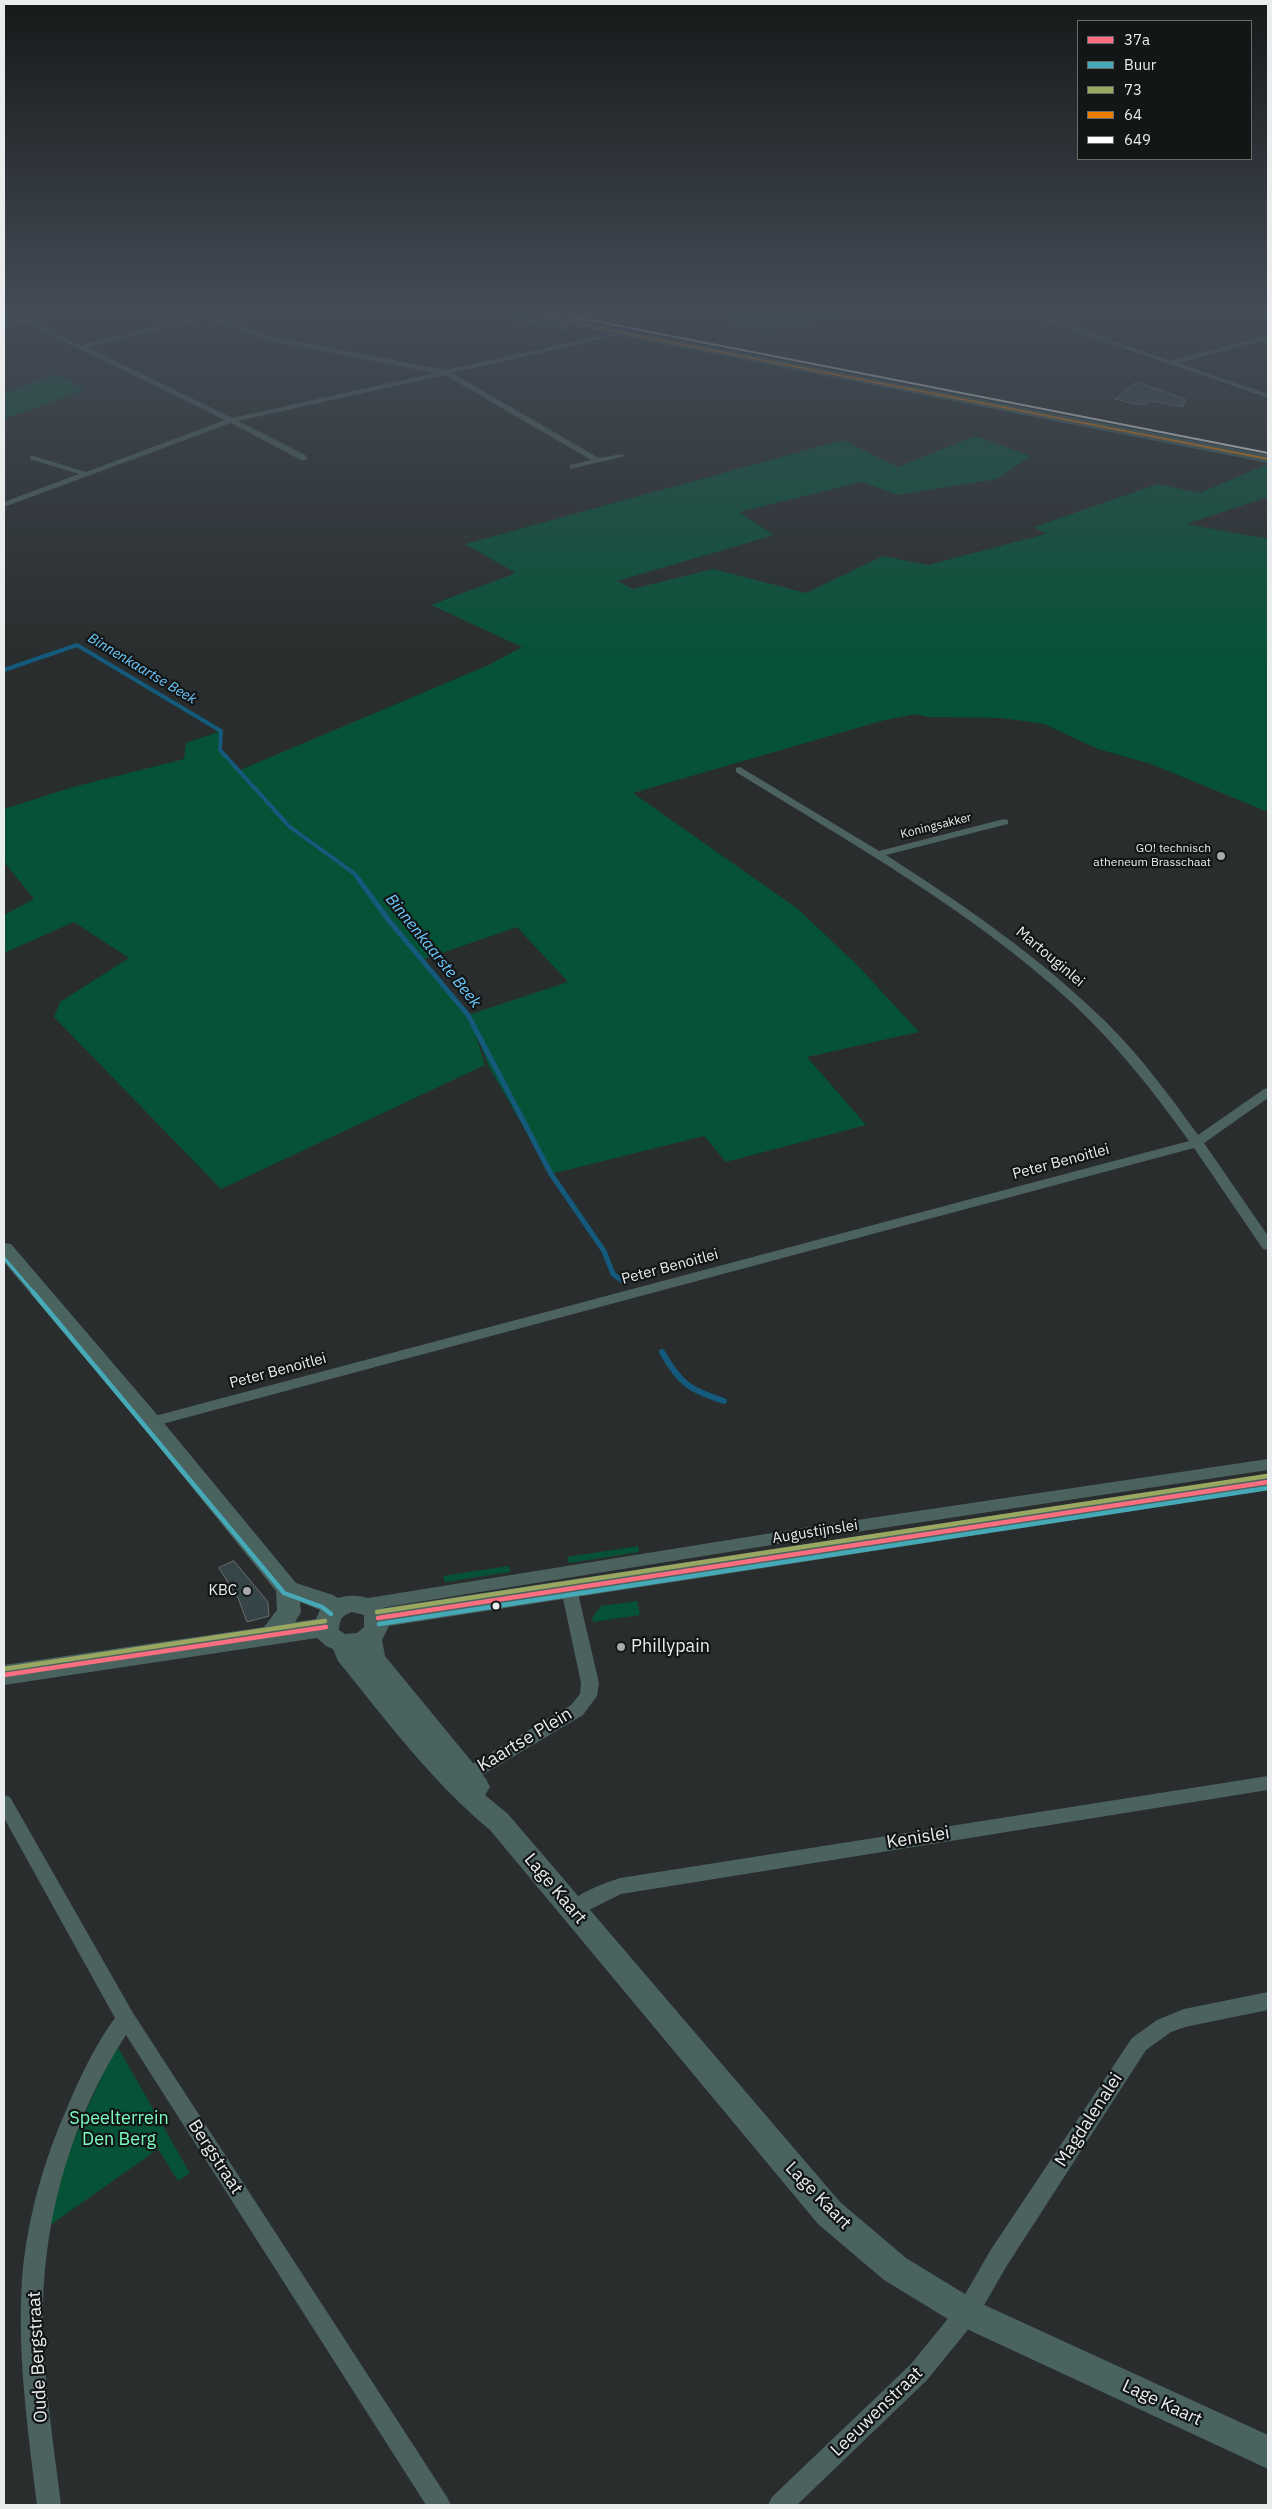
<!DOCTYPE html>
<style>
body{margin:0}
#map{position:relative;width:1272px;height:2509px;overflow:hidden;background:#292d2d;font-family:"IBM Plex Sans",sans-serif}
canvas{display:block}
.frame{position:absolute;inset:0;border:5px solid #e9eded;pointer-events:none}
.legend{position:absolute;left:1077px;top:20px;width:175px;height:140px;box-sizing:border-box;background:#131616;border:1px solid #696c6c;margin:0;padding:6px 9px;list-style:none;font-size:15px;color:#e9eded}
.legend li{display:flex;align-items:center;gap:10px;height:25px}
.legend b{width:25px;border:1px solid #696c6c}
</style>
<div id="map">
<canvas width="1272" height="2509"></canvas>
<div class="frame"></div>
<ul class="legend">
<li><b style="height:6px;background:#fb6e7f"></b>37a</li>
<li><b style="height:6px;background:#46a9b7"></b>Buur</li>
<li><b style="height:6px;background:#9aa760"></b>73</li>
<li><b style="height:6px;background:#ef7d00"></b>64</li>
<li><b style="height:6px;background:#fff"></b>649</li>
</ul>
</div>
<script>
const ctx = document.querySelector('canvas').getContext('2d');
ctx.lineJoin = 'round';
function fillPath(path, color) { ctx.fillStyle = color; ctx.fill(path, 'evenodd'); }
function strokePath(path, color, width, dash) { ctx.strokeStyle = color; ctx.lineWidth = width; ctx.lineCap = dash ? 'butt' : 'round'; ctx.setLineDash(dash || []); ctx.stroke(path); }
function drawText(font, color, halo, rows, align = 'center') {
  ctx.font = font + ' "IBM Plex Sans",sans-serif'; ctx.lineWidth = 4.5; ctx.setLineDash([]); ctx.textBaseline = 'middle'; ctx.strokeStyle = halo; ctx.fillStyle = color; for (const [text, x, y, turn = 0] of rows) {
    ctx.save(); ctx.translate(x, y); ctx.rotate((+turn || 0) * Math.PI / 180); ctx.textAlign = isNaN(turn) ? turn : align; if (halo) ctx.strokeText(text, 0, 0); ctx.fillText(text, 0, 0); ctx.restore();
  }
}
const green = new Path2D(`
 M746,311h109l-93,20 -32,-12z
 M56,374l29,16 -81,29v-26z
 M975,436l56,20 -34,23 -99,16 -37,-13 -122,30 35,23 -157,46 16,8 80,-20 93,24 77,-37 45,9 118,-31 -12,-7 124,-43 42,9 65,-28 3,1v31l-82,27 82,15v273l-117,-48 -53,-15 -54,-25 -42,-6 -74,-1 -13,-3 -34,7 -248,72 165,116 60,57 61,66 -112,25 59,68 -140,37 -22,-26 -153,38 -62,-107 -16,-41 12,39 -264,124 -167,-172 6,-15 69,-44 -55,-36 -70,31v-38l30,-16 -30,-37v-53l69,-22 111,-28 2,-16 35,-12 -1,19 20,20 251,-106 31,-17 -91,-42 85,-32 -51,-29 378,-104 55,27zM517,927l51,55 -100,33 -46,-55z
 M638,1546l1,6 -70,11 -2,-6z
 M509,1566l1,6 -65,10 -2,-6z
 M637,1601l3,14 -47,7 -1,-4 9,-12z
 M117,2046l73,127 -12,8 -20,-32 -109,77c12,-65 39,-122 68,-180z`);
const streamFar2 = new Path2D(`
 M4,670l73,-25 144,86 -1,19 70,77 65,47 5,7`);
const streamFar1 = new Path2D(`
 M359,880l31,42 78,93 83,159 53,77 9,23 12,9`);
const stream = new Path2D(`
 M662,1352c18,32 28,38 62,49`);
const building = new Path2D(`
 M1137,382l48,17 -2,8 -32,-6 -6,3h-10l-20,-5z
 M234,1561l34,41 1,14 -22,6 -9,-24 -19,-30z`);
const street = new Path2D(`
 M10,311h7l10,8 54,26 129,-31 58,22 177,34 178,-39 2,3 -173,39 147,85 23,-4 4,2 -56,13v-4l21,-5 -146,-85 -207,46 69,35v4h-6l-70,-37 -227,84v-5l75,-28 -49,-15v-4l56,17 139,-52 -201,-98 -20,5v-4l16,-4zM209,318l57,22 169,33 -203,45 -145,-71z
 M591,311h8l-26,13 -5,-1z
 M615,311h9l-33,16 -5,-1z
 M1016,311h10l145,50 97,-26v4l-90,24 90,31v4z
 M740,767l139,84 125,-32 4,1v4l-122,31c78,50 155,103 221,168 34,34 63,73 91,112l66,-46 4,-1v10l-64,45 64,93v14l-5,-1 -69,-101 -1043,279 -5,-1 -3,-4 3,-4 5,-1 1038,-276c-35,-49 -73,-97 -117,-138 -101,-93 -220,-159 -336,-231v-4z
 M1268,1459v11l-465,70 -441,71 -6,-2 -2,-4 2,-4 6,-2 441,-71z
 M569,1583l6,2 2,4 22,94 -2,13 -14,19 -109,65 -6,2 -6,-2 -3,-5 3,-5 109,-65 9,-11 1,-11 -20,-94 2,-4z
 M1268,1776v14l-647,104 -48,24 -7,-2 -2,-6c7,-15 41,-27 56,-32z
 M4,1795l6,2 123,216 314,484 4,8h-25l-300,-470c-52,79 -81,176 -83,270 -1,66 10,134 18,200h-24c-9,-74 -20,-151 -15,-226 5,-59 21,-117 45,-171 13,-31 28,-63 48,-90l-111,-200z
 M1268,1992v18l-83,17 -14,5 -25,18 -140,217 -31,54 -48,59 -130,125h-29l4,-8 139,-133 48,-59 31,-54 142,-213 25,-18 27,-11z`);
const secondary = new Path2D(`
 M4,1243l7,1 148,173 137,166 37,12 5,3c16,-5 28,-1 43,4l3,6 884,-134v16l-879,136 -7,14 3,16 101,123 4,8 -5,8 23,19 332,388 66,56 72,44 290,133v34l-312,-145 -72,-44 -66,-56 -328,-394c-59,-49 -104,-110 -152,-169l-5,-12 -7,-3 -9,-8 -313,47v-20l260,-38 13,-17 -1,-19 -133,-164 -139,-165zM300,1602l20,8 -4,9 -21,3 6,-10zM352,1612l12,3v12l-7,6 -12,1 -6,-4c1,-12 3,-14 13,-18z`);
const primary = new Path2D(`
 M505,311h22l741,144v8l-758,-149z`);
const bus1 = new Path2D(`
 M378,1618l890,-136
 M4,1675l322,-48`);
const bus2Far2 = new Path2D(`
 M509,317l61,12`);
const bus2Far1 = new Path2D(`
 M4,1258l30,35`);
const bus2 = new Path2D(`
 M33,1292l251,301 38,14 9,7
 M379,1624l889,-136`);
const bus3 = new Path2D(`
 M377,1612l890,-136
 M4,1669l321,-48`);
const bus4 = new Path2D(`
 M511,311l757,148`);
const bus5 = new Path2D(`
 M543,311l725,142`);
const markers = [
 [1221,856,5,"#a6aaaa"],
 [247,1591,5,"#a6aaaa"],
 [496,1606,4.5,"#e9eded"],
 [621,1647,5,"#a6aaaa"]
];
const farStreetnames = [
 ["Koningsakker",936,826,-14]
];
const farPoinames = [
 ["GO! technisch",1211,849],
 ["atheneum Brasschaat",1211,863]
];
const farWaternames = [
 ["Binnenkaartse Beek",142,669,31]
];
const streetNames = [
 ["Martouginlei",1050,957,40],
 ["Peter Benoitlei",1061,1162,-15],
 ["Peter Benoitlei",670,1267,-15],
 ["Peter Benoitlei",278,1371,-15],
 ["Augustijnslei",815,1532,-9]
];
const poiNames = [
 ["KBC",237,1591]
];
const waterNames = [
 ["Binnenkaarste Beek",433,951,51]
];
const nearPoinames = [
 ["Phillypain",631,1647]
];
const nearStreetnames = [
 ["Kaartse Plein",525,1740,-31],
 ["Kenislei",918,1838,-9],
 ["Lage Kaart",555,1889,50],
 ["Magdalenalei",1089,2120,-57],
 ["Bergstraat",215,2157,57],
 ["Lage Kaart",818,2196,46],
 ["Oude Bergstraat",38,2357,-93],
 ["Lage Kaart",1162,2403,25],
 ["Leeuwenstraat",877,2412,-44]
];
const nearParknames = [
 ["Speelterrein",119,2119],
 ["Den Berg",119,2140]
];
fillPath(green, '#065237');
strokePath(streamFar2, '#135a7d', 4);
strokePath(streamFar1, '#135a7d', 5);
strokePath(stream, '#135a7d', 6);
fillPath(building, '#364548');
strokePath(building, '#6a6d6e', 1);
fillPath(street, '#4c625e');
fillPath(secondary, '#4a635f');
fillPath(primary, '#41615c');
strokePath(bus1, '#fb6e7f', 4.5);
strokePath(bus2Far2, '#46a9b7', 2);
strokePath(bus2Far1, '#46a9b7', 3);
strokePath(bus2, '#46a9b7', 4.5);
strokePath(bus3, '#9aa760', 4.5);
strokePath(bus4, '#ef7d00', 2);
strokePath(bus5, '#fff', 2);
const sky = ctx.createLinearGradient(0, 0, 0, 662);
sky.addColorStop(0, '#171919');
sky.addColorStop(0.47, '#434c57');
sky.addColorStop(1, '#434c5700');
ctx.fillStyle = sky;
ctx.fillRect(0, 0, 1272, 662);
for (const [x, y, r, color] of markers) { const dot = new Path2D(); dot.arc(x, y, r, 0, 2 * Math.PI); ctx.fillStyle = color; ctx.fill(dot); strokePath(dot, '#131616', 2); }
drawText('12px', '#e9eded', '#131616', farStreetnames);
drawText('12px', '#e9eded', '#131616', farPoinames, 'right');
drawText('italic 14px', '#6dcaff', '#131616', farWaternames);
drawText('15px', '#e9eded', '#131616', streetNames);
drawText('15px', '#e9eded', '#131616', poiNames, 'right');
drawText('italic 16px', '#6dcaff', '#131616', waterNames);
drawText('18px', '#e9eded', '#131616', nearPoinames, 'left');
drawText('18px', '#e9eded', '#131616', nearStreetnames);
drawText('18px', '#7bfdbf', '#131616', nearParknames);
</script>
